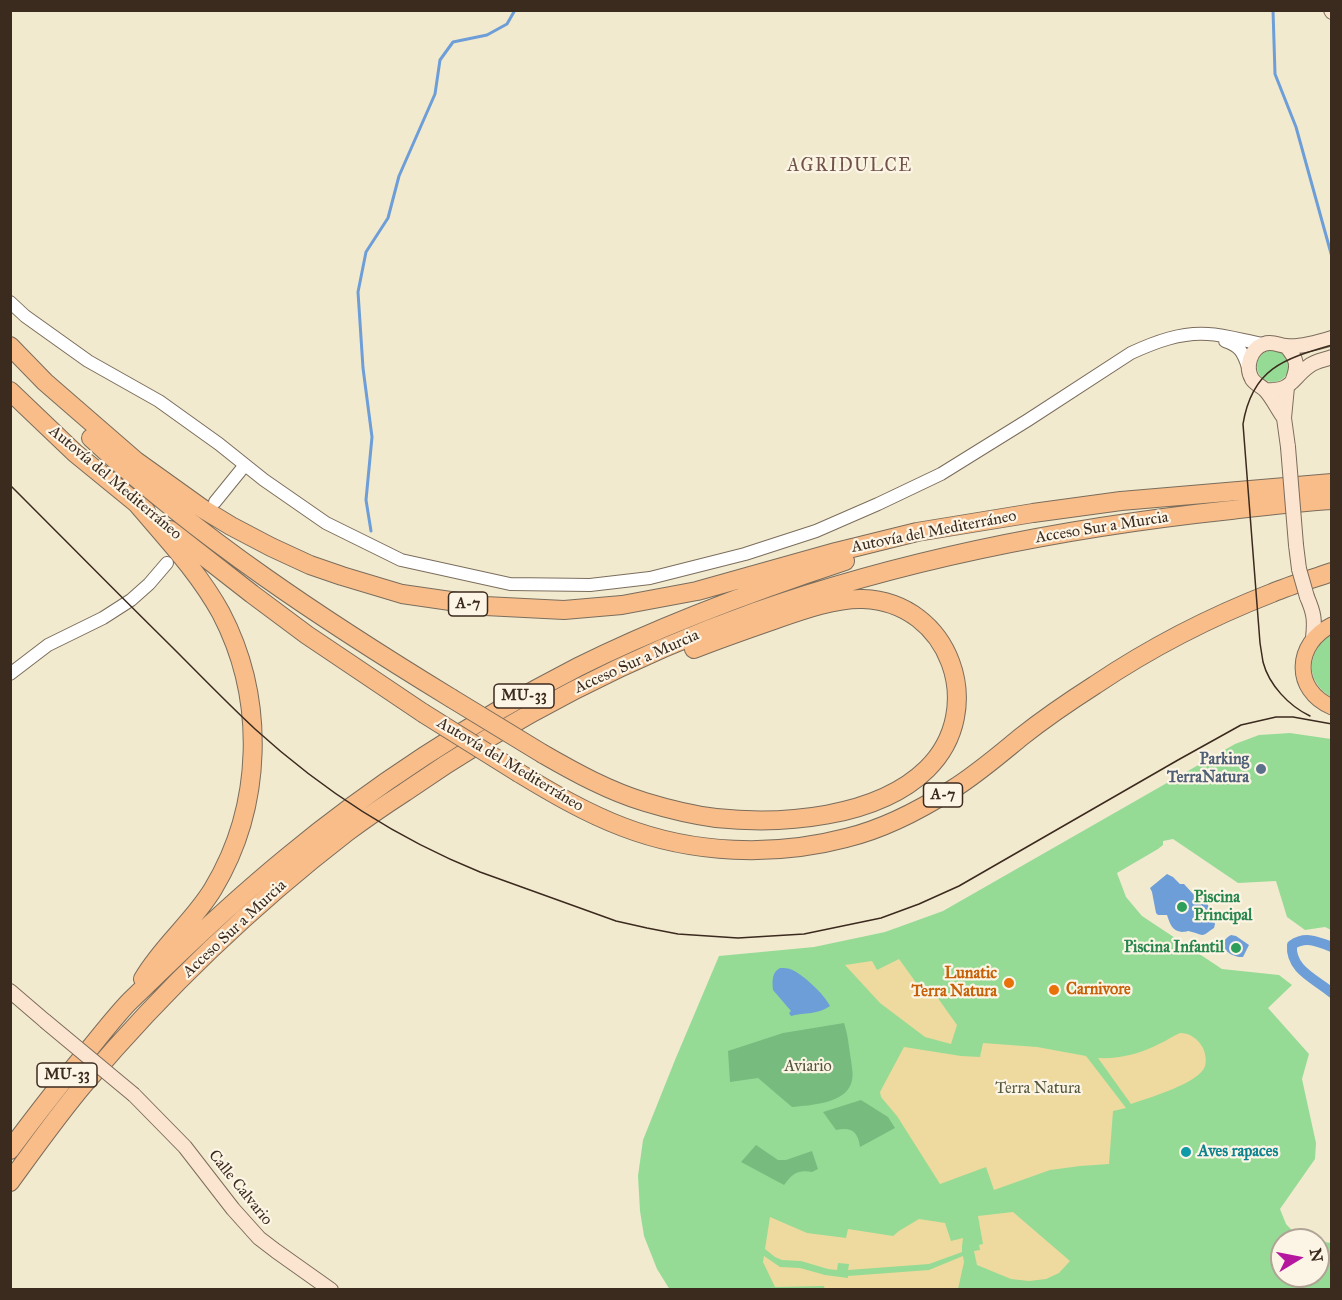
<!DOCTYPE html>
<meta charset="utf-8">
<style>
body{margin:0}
#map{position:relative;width:1342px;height:1300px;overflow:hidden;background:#f2eacf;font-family:"IM FELL Great Primer",serif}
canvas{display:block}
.frame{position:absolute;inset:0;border:12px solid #3b2a1e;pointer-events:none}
.north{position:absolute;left:1270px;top:1228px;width:60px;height:60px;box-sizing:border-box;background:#fcf5e5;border:2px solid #afa495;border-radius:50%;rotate:80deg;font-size:16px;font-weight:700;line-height:24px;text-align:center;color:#3b2a1e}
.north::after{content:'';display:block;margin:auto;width:21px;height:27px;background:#b5179e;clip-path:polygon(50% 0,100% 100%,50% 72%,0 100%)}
</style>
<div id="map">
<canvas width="1342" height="1300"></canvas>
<div class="frame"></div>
<div class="north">N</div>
</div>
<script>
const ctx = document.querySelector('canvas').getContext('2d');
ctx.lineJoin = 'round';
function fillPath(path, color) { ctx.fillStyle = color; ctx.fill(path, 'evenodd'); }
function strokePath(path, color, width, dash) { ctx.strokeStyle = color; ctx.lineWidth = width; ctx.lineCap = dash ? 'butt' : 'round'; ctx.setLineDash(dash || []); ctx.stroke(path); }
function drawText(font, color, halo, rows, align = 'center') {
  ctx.font = font + ' "IM FELL Great Primer",serif'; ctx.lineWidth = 4.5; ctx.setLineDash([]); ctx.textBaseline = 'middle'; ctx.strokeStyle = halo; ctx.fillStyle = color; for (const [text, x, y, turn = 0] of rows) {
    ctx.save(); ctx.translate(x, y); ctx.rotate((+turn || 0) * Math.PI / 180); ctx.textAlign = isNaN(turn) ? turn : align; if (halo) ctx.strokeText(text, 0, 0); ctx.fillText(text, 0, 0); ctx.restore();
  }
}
const green = new Path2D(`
 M1257 366a16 16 0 1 1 32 0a16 16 0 1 1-32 0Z
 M1330,635h1v62c-26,-16 -25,-44 -1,-62z
 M1290,733l41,6v191l-6,-3 -20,3 -18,-13 -11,-36 -38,2 -65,-44 -10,2v4l-5,4 -41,24 9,24 16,19 80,53 57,6 13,10 -24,23 41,46 -7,25 14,64 -1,16 -35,50 6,15 14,15 5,1h-23v36h36v-35l13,2v46l-661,1 -13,-21 -13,-33 -4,-25 -2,-35 5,-36 32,-80 44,-104 95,-9 71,-15 58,-21 292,-167 24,-9z`);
const forest = new Path2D(`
 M844,1023c4,12 5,24 7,37 1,8 3,16 0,24 -8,20 -40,21 -59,23l-34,-29 -28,4 -2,-31 55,-18z
 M861,1100l27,17 7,11 -35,19c-2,-16 -9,-20 -24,-17l-13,-18z
 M756,1145l22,15h8l26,-9 6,18 -6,3c-14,-3 -20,2 -28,13l-43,-23z`);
const sand = new Path2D(`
 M899,959l26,36 10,-1 22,31 -6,19 -26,-7 -45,-34 -35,-38 27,-4 5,9z
 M1180,1033c10,0 18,6 23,15 2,5 4,12 2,18 -5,17 -57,32 -74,38l-33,-46c21,1 42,-4 61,-14 7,-3 14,-8 21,-11z
 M983,1043l54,4 49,9 40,52 -13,3 -4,53 -29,2 -30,4 -56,20 -8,-23 -46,17 -43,-68 -16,-19 -1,-5 24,-45 57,9 19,1z
 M1013,1212l57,49 -11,12 -13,6 -17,2 -18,-2 -34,-14 -3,-14 6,-1 -1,-5 4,-1 -5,-28z
 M770,1217l37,16 39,5 2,-9 45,7 6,-5 20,-12 26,4 6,18 12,-3 -1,8v6l-33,12 -81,6 1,-6 -11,-1 -1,7 -9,-1 -27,-8 -19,-1 -7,-3 -10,-8z
 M764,1256l16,11 20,1 25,7 23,3v-2l81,-6 34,-14 1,6 -6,27 -133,1 -1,-4 -49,1 -12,-25z`);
const water = new Path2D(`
 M1167,874l6,3 7,7h4l11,12 11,4 9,24 -1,4c-4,2 -8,7 -12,7 -2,0 -8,-3 -10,-3 -8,-2 -1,0 -10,0 -10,-1 -12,-8 -15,-17h-9l-2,-2 -4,-21 -2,-4z
 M1231,935l5,1 13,9 -6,12c-12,1 -30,-12 -12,-22z
 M780,968c3,0 8,0 10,1 12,4 35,26 40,37 -12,9 -25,6 -39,10l-2,-3 2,-2 -18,-21c-1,-9 -1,-18 7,-22z`);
const stream = new Path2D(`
 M1273,10l2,64 21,53 36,130
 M371,531l-5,-31 6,-63 -9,-69 -5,-76 8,-40 22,-34 11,-42 36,-82 5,-34 13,-18 34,-7 20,-11 8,-14`);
const canal = new Path2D(`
 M1332,947c-15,-6 -27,-11 -40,-2 -2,25 24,34 40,48`);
const tertiary = new Path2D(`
 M10,302l15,14 63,45 71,40 60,43 45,36 62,43 75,37 109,24 80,1 60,-7 95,-24 71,-23 62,-27 63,-30 87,-54 103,-67c24,-11 50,-21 77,-19 18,1 37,7 55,10
 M1225,341c15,5 18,11 23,26
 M215,502l30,-37
 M10,674l38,-29 55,-27 28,-18 18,-16 18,-21`);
const secondary = new Path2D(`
 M1331,10l1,2
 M1286,346c11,13 13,19 6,36
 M1287,387l-3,31 4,29
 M1265,390c27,2 26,-11 44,-24 6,-5 15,-6 23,-9
 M1284,418c-6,-8 -11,-19 -18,-27 -4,-5 -10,-6 -14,-12 -7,-12 -2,-30 12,-35 8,-3 14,1 22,2 13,2 33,-4 46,-8
 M1296,545l3,24
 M1307,597c7,16 8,23 6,41
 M10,991l35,30
 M134,1095l51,52 48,62 26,29 17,13 55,39`);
const primary = new Path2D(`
 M1332,625c-37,18 -40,65 0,82`);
const motorway = new Path2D(`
 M10,346l35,36 91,79 67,48 28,17 40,21 39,18 32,11 60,18 83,12 79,4 58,-5 75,-14 139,-39 81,-20 116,-19 88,-12 211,-18
 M10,391l65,62 71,58
 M91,438c109,101 234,183 360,260
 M138,505c29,34 61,68 83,108 45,86 42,193 -8,276 -20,33 -51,57 -70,90
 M170,530l82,64 55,41 116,78
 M543,754c33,19 66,37 102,48 23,7 47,13 71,16 66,7 161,0 211,-49 61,-60 23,-167 -64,-170 -29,-1 -66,13 -92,22 -26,9 -52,18 -77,28
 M519,773c33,20 67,40 104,54 70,27 151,30 223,11 38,-9 74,-28 107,-49 24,-15 46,-34 68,-52 24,-19 49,-36 74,-52 55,-37 115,-68 177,-92 19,-8 40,-14 60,-21
 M10,1150c26,-35 53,-70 81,-103 12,-15 24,-30 37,-44 10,-10 20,-19 30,-29 41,-40 83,-79 128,-116 89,-74 189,-138 292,-191 86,-43 176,-76 267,-106
 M10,1182c24,-33 48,-67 75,-99 78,-92 166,-177 262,-251 19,-14 38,-27 58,-40 108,-75 226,-136 350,-180 153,-54 315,-85 476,-102 34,-4 67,-8 101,-10`);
const tram = new Path2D(`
 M10,485c55,55 109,110 164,164 27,27 53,54 81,80 66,60 143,110 225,143l136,49 31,7 31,6 60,4 66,-4 77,-16 38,-14 40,-18 219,-126 63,-35 35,-8h17l39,7
 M1310,716c-21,-10 -41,-31 -47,-54 -1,-6 -2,-13 -3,-19l-17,-219c9,-55 40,-65 89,-79`);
const secondaryBridge = new Path2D(`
 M1288,447l8,98
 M1299,569l8,28
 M45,1021l89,74`);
const motorwayBridge = new Path2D(`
 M451,698l92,56
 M423,713l96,60`);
const markers = [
 [1261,769,6,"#5c6f8a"],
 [1182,907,6,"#2e9e5b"],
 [1236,948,6,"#2e9e5b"],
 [1009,983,6,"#e8710a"],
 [1054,990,6,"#e8710a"],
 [1186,1152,6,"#0f9aa8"]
];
const shields = [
 [468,604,39],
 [524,696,60],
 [943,795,39],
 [67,1075,60]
];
const shieldNames = [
 ["A-7",468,604],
 ["MU-33",524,696],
 ["A-7",943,795],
 ["MU-33",67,1075]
];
const streetNames = [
 ["Autovía del Mediterráneo",115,483,40],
 ["Acceso Sur a Murcia",1102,528,-9],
 ["Autovía del Mediterráneo",934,532,-11],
 ["Acceso Sur a Murcia",637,662,-24],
 ["Autovía del Mediterráneo",510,765,31],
 ["Acceso Sur a Murcia",235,929,-43],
 ["Calle Calvario",240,1188,51]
];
const serviceNames = [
 ["Parking",1249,760],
 ["TerraNatura",1249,778]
];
const leisureNames = [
 ["Piscina",1194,898],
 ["Principal",1194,916],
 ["Piscina Infantil",1224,948,"right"]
];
const foodNames = [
 ["Lunatic",997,974],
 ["Terra Natura",997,992],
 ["Carnivore",1066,990,"left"]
];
const parkNames = [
 ["Aviario",808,1067],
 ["Terra Natura",1038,1089]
];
const cultureNames = [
 ["Aves rapaces",1198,1152]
];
const neighbourhoodNames = [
 ["AGRIDULCE",850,167]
];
fillPath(green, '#96db95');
fillPath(forest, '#78bb7e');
fillPath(sand, '#eeda9e');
fillPath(water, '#6d9ed7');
strokePath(stream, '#6d9ed7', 3);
strokePath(canal, '#6d9ed7', 10);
strokePath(tertiary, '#7b6d5c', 14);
strokePath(secondary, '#7b6d5c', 16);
strokePath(primary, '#7b6d5c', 17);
strokePath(motorway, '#7b6d5c', 20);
strokePath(tertiary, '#fff', 12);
strokePath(secondary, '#fce5d0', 14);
strokePath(primary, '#f8bd89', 15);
strokePath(motorway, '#f8bd89', 18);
strokePath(tram, '#3b2a1e', 1.5);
strokePath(secondaryBridge, '#7b6d5c', 16, []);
strokePath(motorwayBridge, '#7b6d5c', 20, []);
strokePath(secondaryBridge, '#fce5d0', 14);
strokePath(motorwayBridge, '#f8bd89', 18);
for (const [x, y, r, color] of markers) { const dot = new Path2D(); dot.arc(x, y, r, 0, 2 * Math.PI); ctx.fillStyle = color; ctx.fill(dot); strokePath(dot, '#fcf5e5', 2); }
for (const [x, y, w] of shields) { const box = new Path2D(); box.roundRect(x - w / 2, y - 12, w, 24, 4.5); ctx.fillStyle = '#fcf5e5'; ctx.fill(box); strokePath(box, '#3b2a1e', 1.5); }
drawText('bold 15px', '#3b2a1e', null, shieldNames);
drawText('16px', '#3b2a1e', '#fcf5e5', streetNames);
drawText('bold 16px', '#4e5e75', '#fcf5e5', serviceNames, 'right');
drawText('bold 16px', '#27864d', '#fcf5e5', leisureNames, 'left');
drawText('bold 16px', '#c56008', '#fcf5e5', foodNames, 'right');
drawText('16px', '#52563c', '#fcf5e5', parkNames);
drawText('bold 16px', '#0d838f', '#fcf5e5', cultureNames, 'left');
ctx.letterSpacing = '1.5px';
drawText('18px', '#725349', '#fcf5e5', neighbourhoodNames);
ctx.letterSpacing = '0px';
</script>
